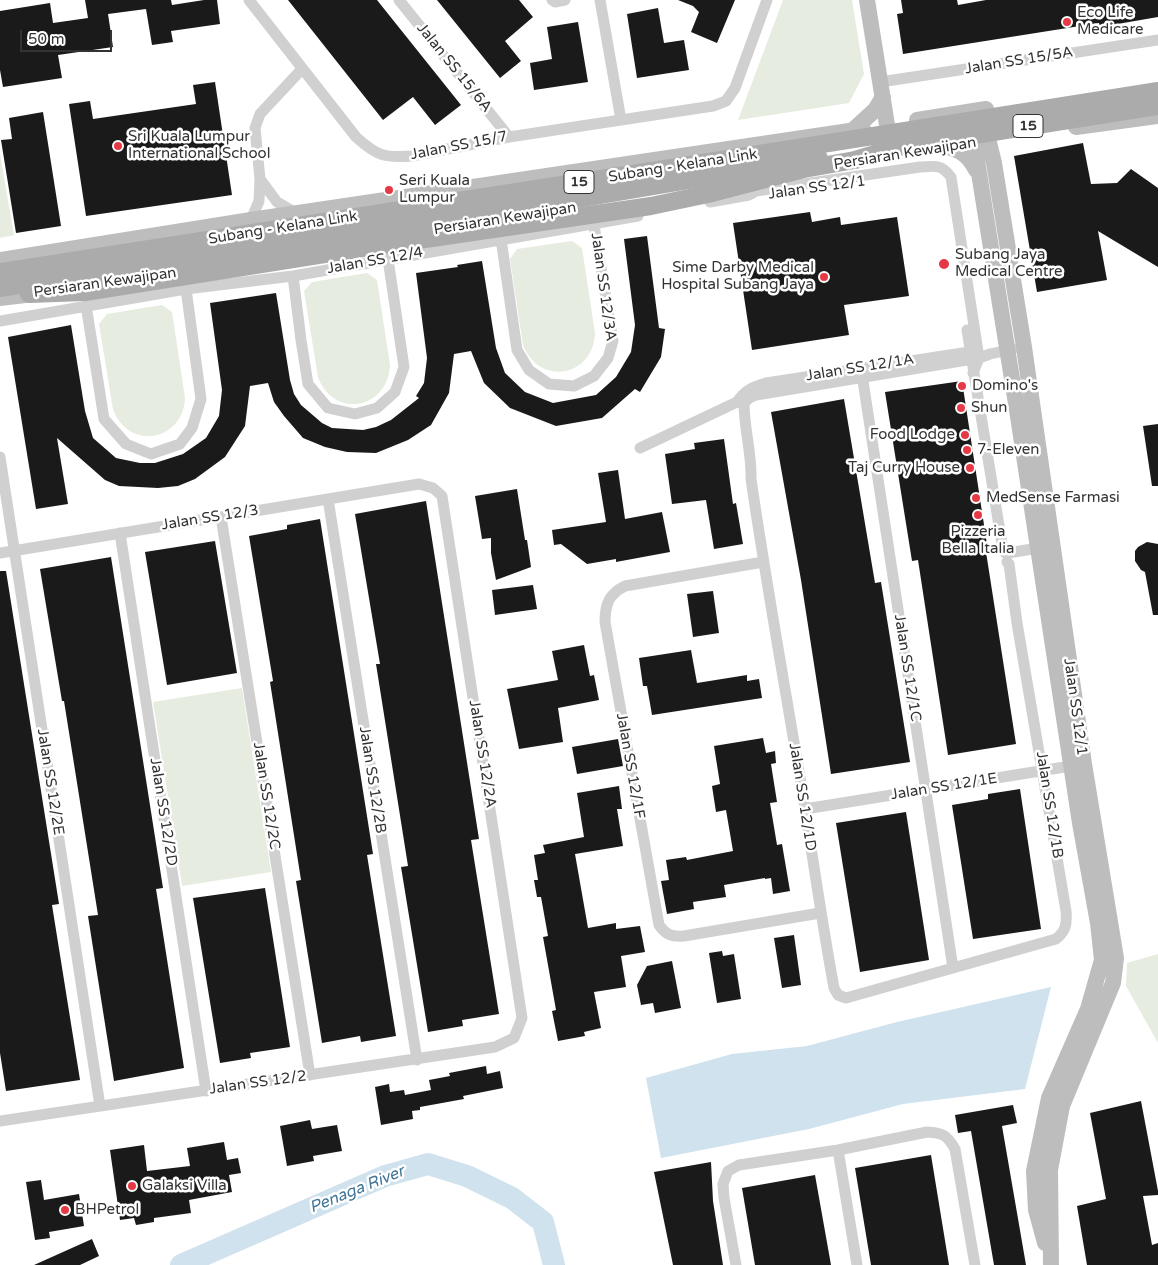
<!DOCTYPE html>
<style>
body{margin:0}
#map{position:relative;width:1158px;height:1265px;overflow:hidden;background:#fff;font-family:"Varela Round",sans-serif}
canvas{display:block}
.scale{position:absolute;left:20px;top:30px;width:92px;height:22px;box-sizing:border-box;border:2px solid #333;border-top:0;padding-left:6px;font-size:15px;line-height:18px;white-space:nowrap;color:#333;-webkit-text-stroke:4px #fff;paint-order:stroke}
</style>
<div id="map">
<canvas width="1158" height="1265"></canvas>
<div class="scale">50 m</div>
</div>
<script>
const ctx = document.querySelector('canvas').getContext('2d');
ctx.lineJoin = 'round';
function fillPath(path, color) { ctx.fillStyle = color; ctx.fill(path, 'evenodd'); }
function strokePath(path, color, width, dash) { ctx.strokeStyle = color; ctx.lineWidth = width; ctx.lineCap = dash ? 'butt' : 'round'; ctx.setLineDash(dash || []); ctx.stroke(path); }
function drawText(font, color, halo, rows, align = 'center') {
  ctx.font = font + ' "Varela Round",sans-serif'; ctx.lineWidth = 5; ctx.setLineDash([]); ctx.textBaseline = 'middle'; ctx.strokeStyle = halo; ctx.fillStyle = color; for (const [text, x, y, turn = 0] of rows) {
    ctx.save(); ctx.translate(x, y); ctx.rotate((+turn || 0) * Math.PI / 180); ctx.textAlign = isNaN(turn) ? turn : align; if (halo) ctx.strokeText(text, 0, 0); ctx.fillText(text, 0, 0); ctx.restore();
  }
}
const green = new Path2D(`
 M783,0h69l12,74 -15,29 -111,17z
 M0,154l14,81 -14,3z
 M572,241l10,7 13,85c-2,45 -56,53 -72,12l-13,-86 7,-10z
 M367,273l10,7 13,85c-2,45 -57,54 -72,12l-14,-86 8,-9z
 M162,305l10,7 13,86c-2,44 -57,53 -72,11l-14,-85 8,-10z
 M242,688l29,184 -89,14 -29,-184z
 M1158,954v89l-32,-57 1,-23z`);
const water = new Path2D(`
 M1051,987l-26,102 -122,15 -94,25 -148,29 -15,-80 86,-24 75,-8 90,-24z`);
const river = new Path2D(`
 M181,1265l204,-89 43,-12 39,12 45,22 31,24 11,43`);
const building = new Path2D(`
 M85,0h86l1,5 32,-5h13l3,24 -49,7 2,11 -21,3 -6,-36 -38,5 5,33 -55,8 4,23 -59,9 -3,-17v-59l50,-8 3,20 35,-5z
 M288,0h89l84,105 -26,20 -22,-28 -30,23z
 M437,0h82l14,17 -28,24 16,20 -21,17z
 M678,0h57l-18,43 -26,-11 8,-20 -6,-6z
 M901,0h56l1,5 28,-5h172v17l-58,10 -1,-4 -196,31 -6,-40 6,-1z
 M658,8l6,35 20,-3 5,30 -52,8 -10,-64z
 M578,22l10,60 -54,8 -4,-27 22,-4 -5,-32z
 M215,82l17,113 -146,21 -17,-112 21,-3 3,18 103,-15 -3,-19z
 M43,112l18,114 -45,7 -15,-93 11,-1 -3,-21z
 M1083,143l8,41 26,-1 14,-14 27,19v79l-60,-36 9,49 -70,12 -23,-136z
 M810,212l2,10 28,-5 1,8 56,-8 12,79 -65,9 5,30 -97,15 -19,-127z
 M647,236l12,92 6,1 -4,28 -21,35 -5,-3 -33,29 -46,8 -46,-18 -26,-25 -13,-32 -17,3 -5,39 -18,32 -23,15 -32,13 -29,-1 -22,-5 -22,-9 -19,-22 -10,-14 -6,-19 -18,3 -5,40 -20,31 -30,22 -17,7 -20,2 -39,-2 -14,-6 -48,-42 11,66 -32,5 -28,-172 63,-12 14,86 8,27 23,20 24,5h15l28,-9 23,-16 13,-22 3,-26 -12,-87 66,-10 14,87 4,14 7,11 21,18 10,5 31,2 13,-3 15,-7 28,-22 -3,-2 8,-13 3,-25 -11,-85 42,-6 -1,-2 25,-4 14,87 9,25 20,19 28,11 43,-8 20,-18 15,-25 4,-27 -11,-86z
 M962,381l26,170 -2,1 30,192 -68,11 -30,-195 -6,1 -27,-169z
 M844,399l31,184 6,-1 29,180 -79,12 -30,-194 -30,-168z
 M1158,424v62h-6l-9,-60z
 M724,439l9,65 3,-1 7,41 -29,5 -8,-49 -34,4 -7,-50 30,-5 -1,-6z
 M618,470l7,49 37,-7 8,40 -54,10v-3l-29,5 -26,-20 -7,1 -2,-15 54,-8 -8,-49z
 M517,489l8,51h2l4,27 -35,13 -5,-27v-15l-9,1 -7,-43z
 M426,501l53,338 -8,1 28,174 -37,6 1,6 -35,6 -27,-165 7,-1 -32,-202h4l-25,-150z
 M320,519l53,335 -6,1 29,181 -35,6 -1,-6 -38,7 -26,-162 5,-1 -31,-198 3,-1 -24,-145 38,-7v-4z
 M215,541l22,132 -70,12 -22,-133z
 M1147,542l11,2v71h-5l-8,-43 -4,-2 -6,-9v-10l3,-4z
 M111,557l52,331 -7,1 28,179 -70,13 -26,-165 10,-1 -34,-214h-2l-22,-132z
 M0,571h6l53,333 -7,1 28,175 -74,11 -6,-38z
 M533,585l4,24 -42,6 -3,-25z
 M713,591l6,42 -26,4 -6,-43z
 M584,645l6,31 4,-1 5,25 -41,8 5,34 -44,7 -12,-60 51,-9 -6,-29z
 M691,650l6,33 50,-8v6l12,-2 3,19 -110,17 -5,-29h-4l-4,-28z
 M763,738l3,15 9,-2 1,12 -5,1 6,38 -7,1 7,42 5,-1 8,47 -17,3 -2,-16 -6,1v-1l-41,7 2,12 -33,5 1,7 -27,5 -6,-33 8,-1 -3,-20 20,-3 1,3 46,-9 -7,-41 -10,2 -4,-26 8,-2 -6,-38z
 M618,739l5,27 -46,8 -5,-27z
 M619,786l3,23h-5l6,37 -48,8 13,74 28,-5v6l24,-3 5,26 -24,4 5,31 -32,5 7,36 -17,4 1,4 -27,5 -6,-30 4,-1 -13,-73 5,-1 -7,-39h-4l-3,-17h4l-4,-25 11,-2 -2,-8 41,-8 -7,-44z
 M1020,789l21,140 -68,10 -21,-134 36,-6v-5z
 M906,812l23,148 -69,12 -24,-149z
 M265,888l25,159 -40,6 1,5 -31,5 -27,-165z
 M794,935l7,50 -19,3 -8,-50z
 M722,951l1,5 11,-2 7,45 -24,4 -8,-50z
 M672,961l9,47 -26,5 -2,-10 -12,2 -4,-20 10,-19z
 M486,1066l1,8 13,-3 3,17 -40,8 1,3 -44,8v3l-8,1 1,8 -32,6 -6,-38 14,-3 1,8 14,-2 1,5 26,-5 -2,-10 21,-4 -1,-3z
 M1141,1101l17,90v4l-15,1 9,49 6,-2v22h-71l-10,-59 29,-7 -16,-86z
 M1013,1105l4,18 -15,3 24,139h-32l-23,-134 -13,2 -3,-18z
 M310,1120l2,9 25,-4 5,26 -29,5 1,5 -27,5 -7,-40z
 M224,1142l3,18 11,-2 3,15 -12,2 3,17 -43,8 2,13 -37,5v4l-18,3 -2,-7 -14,2 -10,-70 34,-5 3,26 43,-5 -3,-18z
 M931,1155l18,110h-78l-16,-97z
 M711,1162l2,39 10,64h-50l-19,-93z
 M815,1175l16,90h-76l-13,-77z
 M41,1180l3,20 35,-6 5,32 -35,6 1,6 -15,2 -9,-58z
 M92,1239l7,17 -19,9h-46z`);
const street = new Path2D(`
 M249,0l107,137c21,19 28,21 56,19l97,-19 204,-31 13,-5 9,-13 32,-88
 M399,0l110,137
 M552,0l3,2 10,-2
 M600,0l21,120
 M880,82l278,-42
 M260,179l17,23 19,11
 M710,202l39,-7 7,-4 164,-24c16,-1 21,-3 31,10l28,181 -6,15
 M251,220l8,-19 1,-22 -5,-51 5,-14 42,-45
 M501,239l16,111 12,20 20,14 25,2 20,-10 14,-18 5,-17 -19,-116
 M293,276l8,64 7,44 20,24 27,6 22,-6 18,-16 9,-25 -16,-108
 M86,305l18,114 22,25 25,10 29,-10 12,-16 9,-29 -15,-110
 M0,321l186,-32 107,-13 345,-60
 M967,330l36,220 2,3h3l36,-6
 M861,368l92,600
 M737,402c8,-12 16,-15 29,-19l210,-32
 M744,403c0,26 8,51 7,76 16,110 36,219 54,329 9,60 18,120 29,180l4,7 8,3 210,-59c10,-8 11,-15 10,-28l-49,-288 -8,-59 -2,-2
 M744,403l5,-5 7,-3 223,-37 11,-4 23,-5
 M640,448l97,-46 6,1
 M0,457l100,649
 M328,499l89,561
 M221,517l89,558
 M120,533l86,558
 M0,553l419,-69 14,4 9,8 80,522 -8,20 -19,9 -495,74
 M763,562l-138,24c-16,8 -20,18 -20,36l54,303c7,10 13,12 25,11l136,-23
 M805,809l272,-44
 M838,1150l19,115
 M736,1265l-12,-67 -1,-14 5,-13 11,-6 99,-15 89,-18c16,1 20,3 28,17l20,116`);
const secondary = new Path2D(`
 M867,0l20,125
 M986,109c-16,9 -14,17 -12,33l43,268 63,413 18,100 4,37 -14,49 -39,89 -15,73 2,39 9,33
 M917,120l69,-11
 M984,122l10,41 30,184 60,417 32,194 -3,25 -51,123 -12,64 1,95
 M1076,127l82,-11
 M852,131l23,-21 8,-13
 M946,147c15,3 23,9 30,23
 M0,260l251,-40 612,-91
 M0,298l42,-5`);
const primary = new Path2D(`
 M0,288l208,-33 281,-41 330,-56
 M29,294l56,-2 265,-42`);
const primaryBridge = new Path2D(`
 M350,250l301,-44 57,-12 96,-25 51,-9 44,-13 259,-41
 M0,272l639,-99 519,-82`);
const markers = [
 [1067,22,5,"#e63946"],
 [118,146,5,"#e63946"],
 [389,190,5,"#e63946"],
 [944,264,6,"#e63946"],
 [824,277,5,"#e63946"],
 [962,386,5,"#e63946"],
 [961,408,5,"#e63946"],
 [965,435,5,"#e63946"],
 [967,450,5,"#e63946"],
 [970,468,5,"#e63946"],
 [976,498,5,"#e63946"],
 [978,515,5,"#e63946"],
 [132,1186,5,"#e63946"],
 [65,1210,5,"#e63946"]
];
const shields = [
 [1028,126,30],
 [579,182,30]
];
const shieldNames = [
 ["15",1028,126],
 ["15",579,182]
];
const poiNames = [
 ["Eco Life",1077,13],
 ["Medicare",1077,30],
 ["Sri Kuala Lumpur",128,137],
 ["International School",128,154],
 ["Seri Kuala",399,181],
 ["Lumpur",399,198],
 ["Subang Jaya",955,255],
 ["Medical Centre",955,272],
 ["Sime Darby Medical",814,268,"right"],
 ["Hospital Subang Jaya",814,285,"right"],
 ["Domino's",972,386],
 ["Shun",971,408],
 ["Food Lodge",955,435,"right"],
 ["7-Eleven",977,450],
 ["Taj Curry House",960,468,"right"],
 ["MedSense Farmasi",986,498],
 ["Pizzeria",978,532,"center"],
 ["Bella Italia",978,549,"center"],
 ["Galaksi Villa",142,1186],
 ["BHPetrol",75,1210]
];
const streetNames = [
 ["Jalan SS 15/5A",1019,61,-9],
 ["Jalan SS 15/6A",454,68,51],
 ["Jalan SS 15/7",459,146,-11],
 ["Persiaran Kewajipan",905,154,-9],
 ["Subang - Kelana Link",683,166,-9],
 ["Jalan SS 12/1",817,188,-8],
 ["Persiaran Kewajipan",505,219,-9],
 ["Subang - Kelana Link",283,228,-9],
 ["Jalan SS 12/4",375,261,-10],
 ["Persiaran Kewajipan",105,283,-8],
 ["Jalan SS 12/3A",603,287,82],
 ["Jalan SS 12/1A",860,368,-9],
 ["Jalan SS 12/3",210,518,-9],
 ["Jalan SS 12/1C",907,668,81],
 ["Jalan SS 12/1",1075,707,82],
 ["Jalan SS 12/2A",482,754,81],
 ["Jalan SS 12/1F",630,766,80],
 ["Jalan SS 12/2B",372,780,81],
 ["Jalan SS 12/2E",50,782,81],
 ["Jalan SS 12/1E",944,787,-9],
 ["Jalan SS 12/2C",266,796,81],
 ["Jalan SS 12/1D",802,797,81],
 ["Jalan SS 12/1B",1049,805,81],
 ["Jalan SS 12/2D",163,812,81],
 ["Jalan SS 12/2",258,1083,-8]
];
const waterNames = [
 ["Penaga River",357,1190,-22]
];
fillPath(green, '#e6ecdf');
fillPath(water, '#cfe2ee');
strokePath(river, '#cfe2ee', 22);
fillPath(building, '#1a1a1a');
strokePath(street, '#d0d0d0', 11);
strokePath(secondary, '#bdbdbd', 16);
strokePath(primary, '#ababab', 18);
strokePath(primaryBridge, '#ababab', 18);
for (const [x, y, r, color] of markers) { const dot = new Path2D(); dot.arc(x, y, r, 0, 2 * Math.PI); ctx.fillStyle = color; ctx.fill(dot); strokePath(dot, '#fff', 2); }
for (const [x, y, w] of shields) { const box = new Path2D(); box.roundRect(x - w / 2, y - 11.5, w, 23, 4); ctx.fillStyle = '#fff'; ctx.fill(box); strokePath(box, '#333', 1); }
drawText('bold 14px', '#333', null, shieldNames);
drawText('15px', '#333', '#fff', poiNames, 'left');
drawText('15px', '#333', '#fff', streetNames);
drawText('italic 16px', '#3f7597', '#fff', waterNames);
</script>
